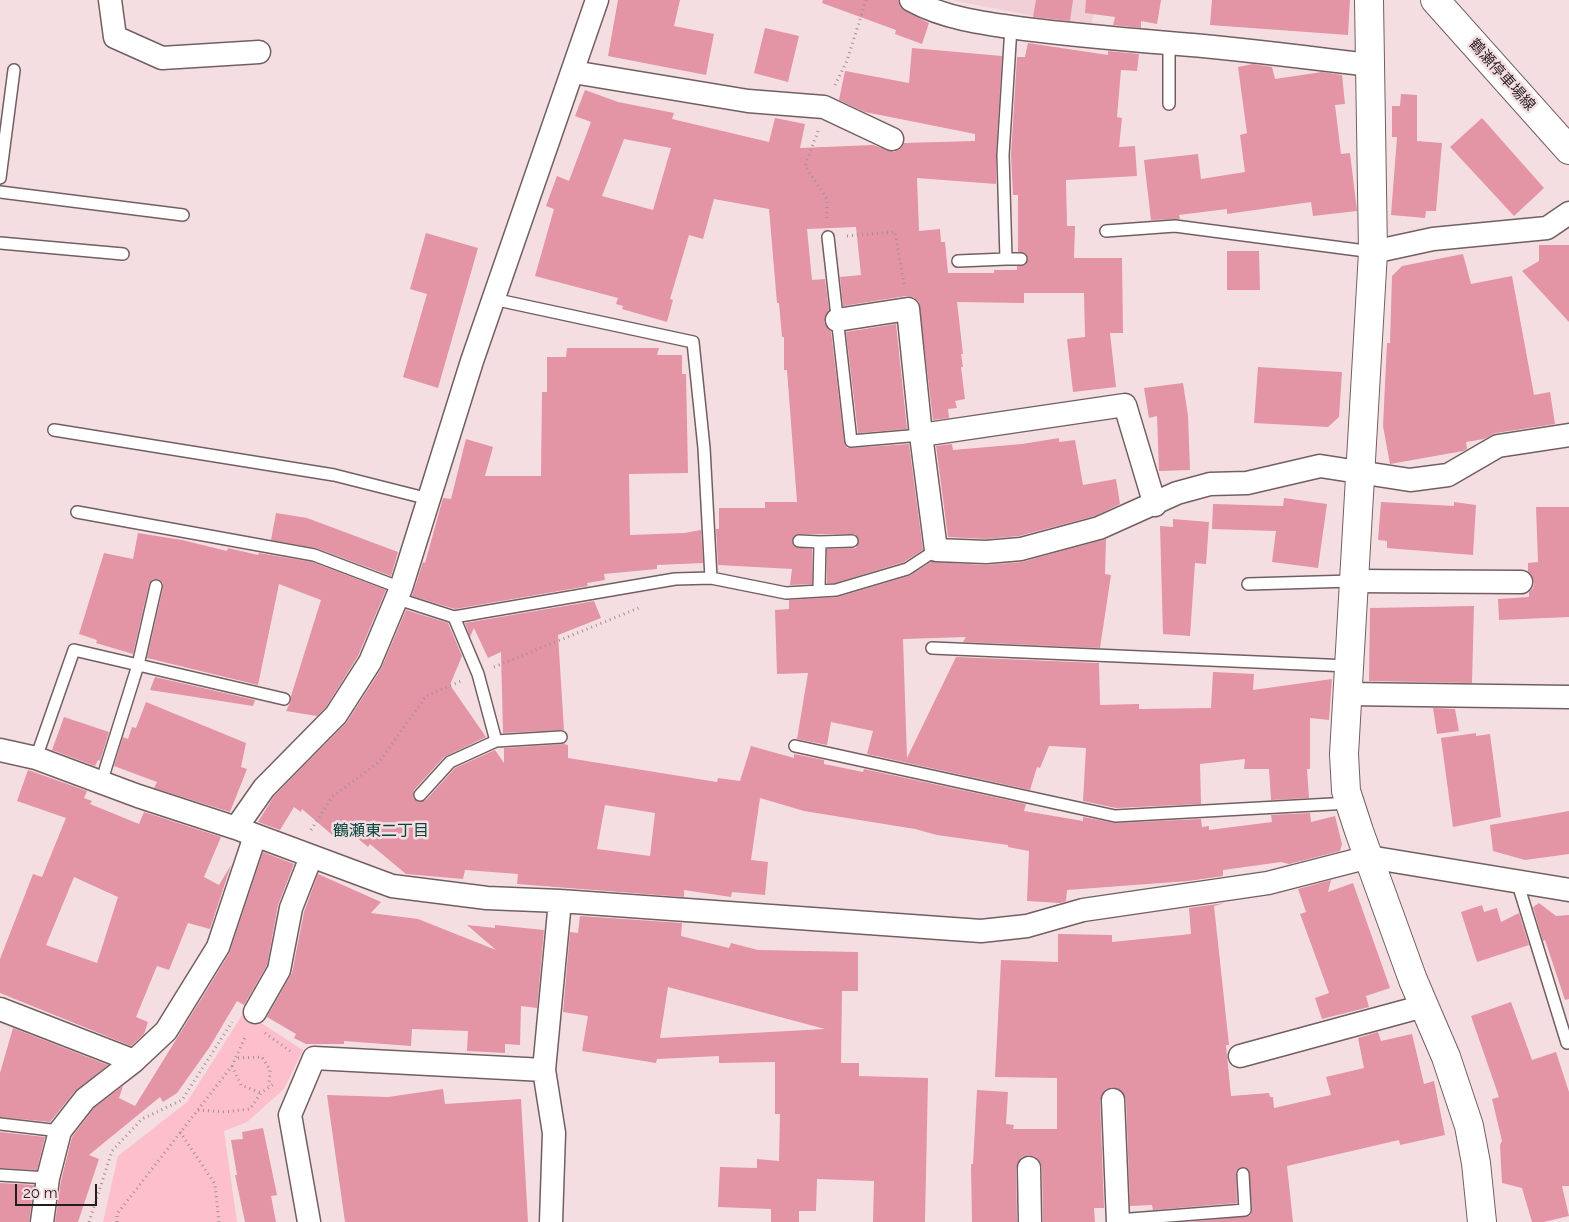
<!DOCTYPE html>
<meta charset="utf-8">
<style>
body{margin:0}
#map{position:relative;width:1569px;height:1222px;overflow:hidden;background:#f5dee2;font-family:Raleway,sans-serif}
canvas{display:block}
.scale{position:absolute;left:15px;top:1184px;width:82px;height:22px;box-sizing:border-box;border:2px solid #241c1d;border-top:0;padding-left:6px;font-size:15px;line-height:18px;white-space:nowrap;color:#241c1d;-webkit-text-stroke:4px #f5dee2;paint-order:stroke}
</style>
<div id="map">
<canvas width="1569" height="1222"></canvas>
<div class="scale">20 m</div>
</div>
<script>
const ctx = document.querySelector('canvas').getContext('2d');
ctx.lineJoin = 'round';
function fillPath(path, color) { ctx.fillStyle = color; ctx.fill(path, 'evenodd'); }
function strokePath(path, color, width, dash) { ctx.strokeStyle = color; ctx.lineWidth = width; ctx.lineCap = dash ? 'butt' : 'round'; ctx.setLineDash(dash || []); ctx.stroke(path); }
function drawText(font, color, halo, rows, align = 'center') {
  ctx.font = font + ' Raleway,"Noto Sans JP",sans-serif'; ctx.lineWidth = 5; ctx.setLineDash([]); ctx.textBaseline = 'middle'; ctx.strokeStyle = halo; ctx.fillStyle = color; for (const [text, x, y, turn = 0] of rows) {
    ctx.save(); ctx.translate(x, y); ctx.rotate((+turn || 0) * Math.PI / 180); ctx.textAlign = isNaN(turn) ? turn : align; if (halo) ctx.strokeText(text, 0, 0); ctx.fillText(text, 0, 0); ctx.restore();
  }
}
const built = new Path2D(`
 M951,0h145l-5,27z`);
const green = new Path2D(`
 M244,1012l59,38 -19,39 -37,33 -23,9 13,91h-134l15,-66 69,-54z`);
const building = new Path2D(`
 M618,0h62l-6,26 40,8 -8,41 -98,-19z
 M823,0h75l2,7 5,4 24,12 -7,21 -27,-10 1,-4 -74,-27z
 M1036,0h37l-3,21 -37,-4z
 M1086,0h75l-4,24 -16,-3v7l-28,-3 2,-8 -30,-4z
 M1212,0h138l-2,35 -138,-10z
 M765,28l34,8 -11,46 -34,-9z
 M1028,43l80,12v-4l31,3 -2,17 -16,-1 -4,47 5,1 -3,29 16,-1 2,30 -71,4 1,46h8l-1,32h48l1,75h-13l6,54 -43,5 -6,-53 18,-2 -1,-44h-60v10l-67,-1 6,52h-2l2,13h-2l4,32 -10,2 2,7 -9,1 1,9 -16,2 -14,-118 -6,-5 -7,-1 -63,10 -3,-29 21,-2 -5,-48 -49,2 5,51 13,-1 4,31 -5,12 7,9 13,111 3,6h5l57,-4 14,106 -19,12 -69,21h-8v-34l29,-1 3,-7 -4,-7h-56l-6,3 -1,4 3,6 17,2v35l-22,1 2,-16 -74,-4 -2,-36h3v-21h46v-6h32l-10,-132h-3v-33h-2l-3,-34h-2l-8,-94 -55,-10 -11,40 -14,-4 -19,64 3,1 -6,22 -45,-13 1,-3 -7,-2 2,-6 -83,-22 19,-67 -8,-3 11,-30 12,5 22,-59 -16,-6 10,-26 33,12 56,11 -2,6 97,23 6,-24 30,6 -5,24 73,-3 21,7 6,-3 4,-6 71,-2v-7l-110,-22 -26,-12 6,-29 64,12 3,-35 90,8 -6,99v29l-79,-6 2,53 21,-2 1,13h4l3,31h46v-3h23v-4l8,-1 3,-6 -3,-6 -7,-1v-57h-5l-2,-40 6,-98h8zM624,139l47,9 -18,62 -51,-14z
 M1253,64l19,3 3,12 47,-7 20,3 3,29 -10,1 6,49 9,-1 7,58 -44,5 -2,-14 -84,12v-5l-48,6 1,4 -29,1 -7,-60 54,-6 3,25 44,-7 -5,-37 7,-2 -9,-66z
 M1401,94l16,1v46l25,2 -6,68h-10l-1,7 -34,-3 6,-78h-5v-31h8z
 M1482,118l62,70 -30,28 -64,-69z
 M426,233l52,15 -40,140 -35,-11 24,-83 -17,-5z
 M1539,245h30v77l-47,-51 17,-10z
 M1227,251h32l1,39h-33z
 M1463,254l8,30 41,-8 22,119 16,-3 5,32 -59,9 -12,6 -18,3 1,7 -4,2 -73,13 -7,-38 4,-83h3l2,-67 10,-10z
 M896,324l11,105 -49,4 -12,-101z
 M567,348h92l-2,7h25v19h4l2,99 -59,1 1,61 54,-2 17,-3 2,33 -46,2v4l-53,5 1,6 -18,3 1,3 -133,23 -43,-13 11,-34 2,1 18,-65 8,1 15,-60 27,8 -8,29h56l1,-84h5v-35h19z
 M1258,367l84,5 -3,45 -11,10 -74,-4z
 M1183,383l5,33 2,54 -31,1 -2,-55 -8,2 -5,-30z
 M1059,438v4l16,-2 8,45 33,-6 4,25 -25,12 -76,20 -33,3 -38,-2 -12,-91 16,-2 1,6 69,-6z
 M1284,498l43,6 -9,64 -46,-6 4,-31 -64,-2 1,-25 70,2z
 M1381,502l73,4v-4l22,3 -3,50 -86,-7v-7l-9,-1z
 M1536,507h33v110l-70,3 -1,-21 31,-2v-5l4,-4 1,-6 -6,-11v-8l10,-1z
 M276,513l31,5 91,34 -7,24 -75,-28 -45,-8z
 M1173,519l36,3 -3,42 -11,-1 -5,73 -27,-2 -3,-108 13,1z
 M138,533l44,7 45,11 1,-3 30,7 1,-2 53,9 74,28 -28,66 -32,51 -9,9 -31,-5 5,-10v-5l30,-96 -42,-16 -21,101 -111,-27 16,-70v-5l-5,-4h-5l-4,5 -16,70 -37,-11 1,-3 -18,-6 25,-81 29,6z
 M1106,539l-1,35 6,1 -11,73 -137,-6 3,-5 -63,2 4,119 49,-101 143,6 1,42 39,-1v5l72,-1 2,-36 41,2 -1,16 79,-11 -3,41 -19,-2v51h-3l2,29 -38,2 -2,-31h-25l1,-10 -45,5 1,40 -85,4 -33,-7 3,-53 -37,-2 -9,22 -3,-1 -7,23 -163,-36 6,-23 -42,-9 -4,23 -30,-6 11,-66 -31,1 -2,-64 14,-1v-9l49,-3 71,-21 22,-14 54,3 37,-3z
 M594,601l7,17 -43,17 6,95 -61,3 -2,-81 -13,6 -14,-30 -4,9 -5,-14z
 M1474,606l-2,77 -103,-2 1,-73z
 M406,610l42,13 14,33 -12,29 36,52 -42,20 -30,33 -1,8 5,4 8,-2 29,-32 40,-18 9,13v-15l60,-4 4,1v13l149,24 1,-4 22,3 11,-35 43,12v-4l30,6v4l39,8 1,-3 162,35 -2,7 59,10v-4l32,6 86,-4 1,8 7,-1v4l63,-8 -1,-7 39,-2 1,9 24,-6 7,28 -2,7 -51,13 -8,-2 -58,8v6l-35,5 -121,9 -1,11 -6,2 -33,-2 2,-50 -21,-4v-2l-71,-10 -22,-6 -111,-18 -44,-13 -9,62 17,2 -3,33 -33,-3 -1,5 -47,-7v7l-167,-13 1,-10 -53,-4 -2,9 -57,-5 -36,-30 -2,3 -19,-16 -4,-1 -8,9 -35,-30 -1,3 -7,-5 -14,23 -22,-8 16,-26 73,-74 34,-53zM605,805l50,8 -5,43 -53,-7z
 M155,677l100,23 -2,6 -103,-16z
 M146,702l100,41 -5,24 6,2 -17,43 -76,-24 3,-6 -43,-16 9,-29 5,2 4,-12 4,1z
 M1433,708l22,1 4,22 -22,3z
 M64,717l45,15 -9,29 -2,-1 -3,6 -43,-16z
 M1476,733v3l14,-2 11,83 -48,10 -12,-89z
 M28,770l59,21 -3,7 8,3 -2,3 49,20 5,-12 77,25 -17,40 15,8 12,-20 -21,64 -22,-6 -19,47 -12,-4 -21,51 12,5 -4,12 -13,12 -131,-53v-34l33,-85 9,3 24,-59 -49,-17zM74,877l44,20 -21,66 -51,-18z
 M1569,811v43l-44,6 -32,-9 -3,-26z
 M263,852l31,12 -16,41 -11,60 -23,40 -7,-4 -28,47 -32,45 -14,9 -3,-5 -71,58 10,4 -21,63h-23l6,-41 11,-44 22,-29 29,-22 -4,12 16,8 94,-152z
 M318,874l63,28 -10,11 47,6 78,31 -29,-25 28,3v-3l49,5 -7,78 -16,-2 -1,39 -15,-1v9l-38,-2 1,-20 -56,-2 -1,17 -67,-5v3h-38l-12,-6 2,-4 -29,-17 25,-44 12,-61z
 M1331,880l-3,12 25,-9 37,105 -24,8 3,11 -47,12 -7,-21 14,-5 -29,-79 6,-2 -8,-23z
 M1225,903l-11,3 15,139h-3l5,51 38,-3 1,4h3l1,11 57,-13 -5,-18 38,-9 -6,-30 20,-6 3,9 31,-7 12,50 10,-3 11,54 -45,10 -1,-5 -112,26 6,56h-105l62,-6 2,-6 -3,-40 -7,-3 -6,4 1,32 -84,7 -1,-5 -22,1 -4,-107 -7,-10 -7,-2 -6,2 -6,11 4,108h-10l1,14h-52l-1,-55 -6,-10 -7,-2 -7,2 -6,11 1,54h-45l-1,-58h2l4,-74 31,2 -2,32 8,1 -1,4h44v-51l-62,-1 6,-117 57,2v-28l54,1v7l79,-8 -2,-26z
 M1539,903l17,13 13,-1v84l-4,1 -20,-60 -2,1 -10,-34z
 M1482,905l2,7 13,-4 4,14 18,-9 10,32 -52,17 -16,-50z
 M580,916l102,7 -1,13 48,12 2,-5 27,7 100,2v39h-16l-1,72h18v13l69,2 -3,144h-52l1,-41 -57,-2 -1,32h-17v11h-28v-13l-53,-2 2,-40 37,1v-9l22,2 1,-47h-5v-52l-56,1v-7l-62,3 -1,4 -74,-12 6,-35 -25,-4 7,-80 8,1zM668,987l157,42 -165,9z
 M1511,1002l21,58 24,-8 13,40v94h-7l7,30 -25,6h-12l-10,-34 -20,-5 -2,-38 2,-4 -10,-42 7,-2 -28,-81z
 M13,1028l95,37 -33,26 -25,31 -50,-5v-44z
 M443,1089l2,15 76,-5 7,123h-183l-18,-127 61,2z
 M263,1128l14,67 -6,1 5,26h-31l-10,-47h2l-6,-35 12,-1 -1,-7z
 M0,1132l45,5 -8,33 -37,-2z
 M0,1183l34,2 -5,37h-29z`);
const path = new Path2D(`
 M835,85l12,-24 19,-61
 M818,131l-13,35 22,33v19
 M847,236l48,-4 9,52
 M494,667l147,-60
 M311,830l21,-33 47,-35 47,-66 35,-15
 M265,1033l25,18
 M238,1058l24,-1 8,13 -1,16
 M232,1066l9,19 20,8
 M198,1110l26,2 26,-3 11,-16 14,-10
 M180,1132l35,52 4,38
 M89,1222l23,-71 30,-32 40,-19 50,-78
 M117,1222v-8l115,-148 14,-31`);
const service = new Path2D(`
 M1169,104v-61
 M0,178l14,-108
 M0,192l183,23
 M1106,231l69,-5 198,26
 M828,237l23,204 70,-6
 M0,243l123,11
 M1006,259h15
 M958,261l48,-2 -3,-104 8,-128
 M493,299l200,43 11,106 7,130
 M54,430l280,45 95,24
 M77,512l237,43 87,33
 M799,541l21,1 -1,48
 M820,542l32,-1
 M1248,584l104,-3
 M395,598l59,19 221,-38 36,-1 75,15 50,-3 71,-21 29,-19
 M454,617l24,57 18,67
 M932,648l417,18
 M795,746l320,70 235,-13
 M36,758l38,-108 210,49
 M101,783l37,-118 18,-79
 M420,795l30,-33 46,-21 65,-4
 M1517,881l50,162
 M0,1124l60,7
 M0,1175l48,3
 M1118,1220l127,-10 -2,-36`);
const minor = new Path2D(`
 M110,0l5,37 47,21 97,-6
 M911,0c34,19 76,24 114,29 48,6 95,10 143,14 67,5 134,14 201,22
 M573,72l175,29 76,6 68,32
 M1373,252l60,-13 114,-11 22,-15
 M837,320l71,-11 13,126 15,115 50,2 35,-3 78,-21 78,-35 33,-9 37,-1 73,-17 90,14 38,-5 50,-29 71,-11
 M921,435l204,-30 30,100
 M1352,581l169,1
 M1347,694l222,3
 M0,750l36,8 102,38 98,32 156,58 95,12 73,3 421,30 46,-5 56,-16 185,-27 101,-26 200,33
 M236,828l28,-40 72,-73 34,-53 31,-74 71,-227 125,-361
 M0,1009l134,52
 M255,1012l24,-42 12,-62 20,-51
 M1240,1056l184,-50
 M1113,1100l5,122
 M1029,1168l1,54
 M42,1222l6,-44 12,-47 25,-32 49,-38 32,-30 52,-84 37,-111
 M309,1222l-19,-107 24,-57 230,12
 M551,1222l3,-89 -10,-63 16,-169`);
const tertiary = new Path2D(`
 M1369,0l4,252 -29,502 2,37 13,40 54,149 33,77 23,69 7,37 6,59`);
const secondary = new Path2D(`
 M1435,0l134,150`);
const streetNames = [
 ["鶴瀬停車場線",1502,75,48]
];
const neighbourhoodNames = [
 ["鶴瀬東二丁目",381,831]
];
fillPath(built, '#f0d0d6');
fillPath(green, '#fcbfcb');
fillPath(building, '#e394a5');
strokePath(service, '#725f62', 14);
strokePath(minor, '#725f62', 25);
strokePath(tertiary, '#725f62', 30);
strokePath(secondary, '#725f62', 30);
strokePath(path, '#a29193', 3, [1, 4]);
strokePath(service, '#fff', 11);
strokePath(minor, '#fff', 22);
strokePath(tertiary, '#fff', 28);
strokePath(secondary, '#fff', 28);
drawText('15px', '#241c1d', '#f5dee2', streetNames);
drawText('16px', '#054640', '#f5dee2', neighbourhoodNames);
</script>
